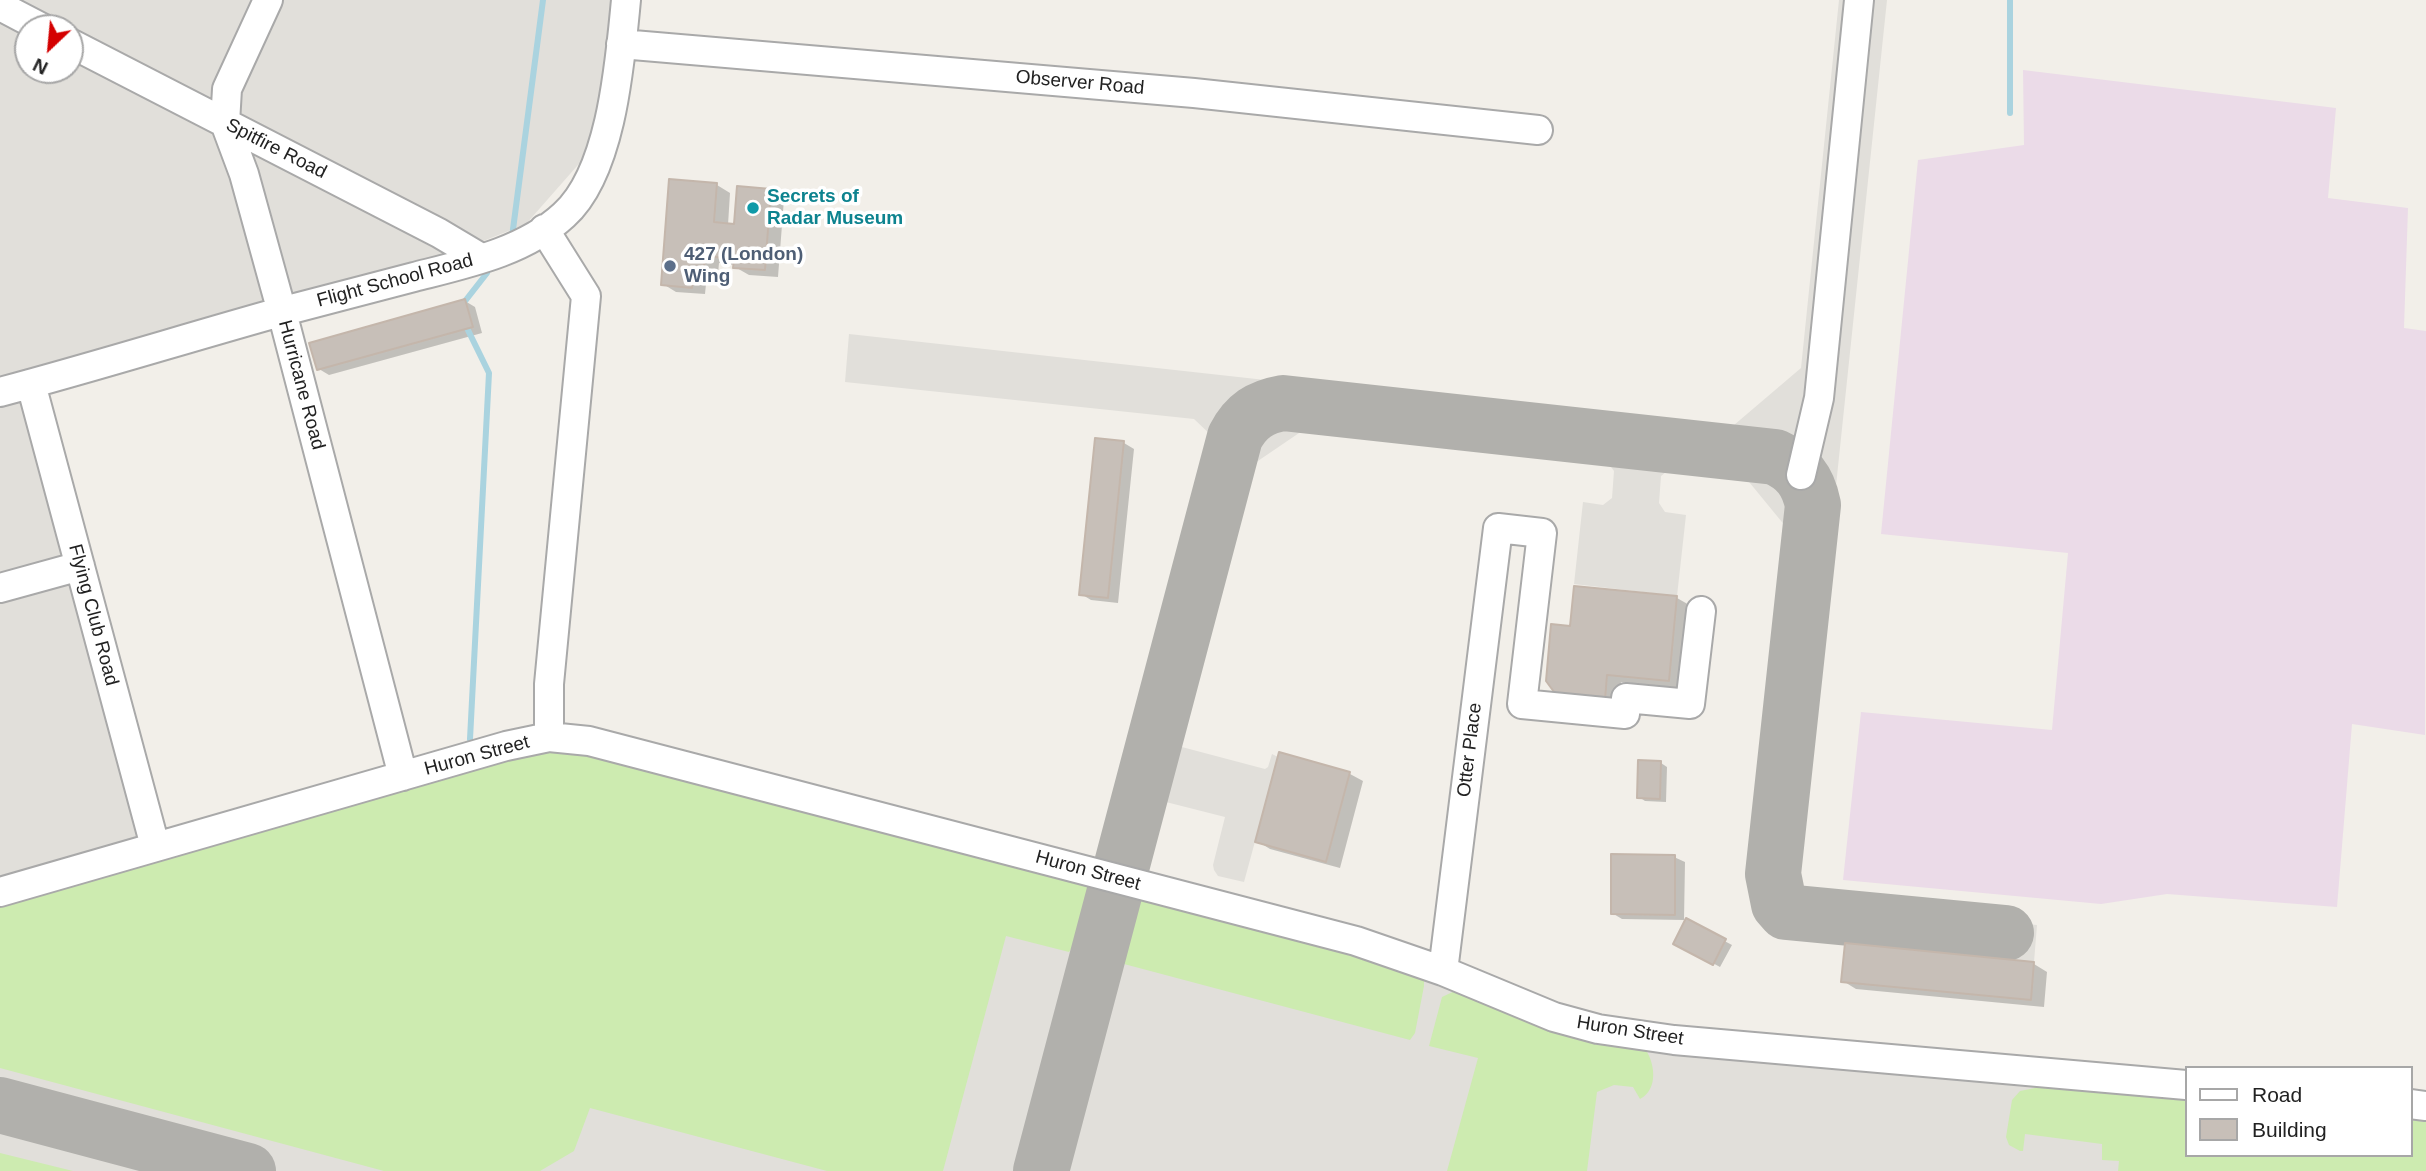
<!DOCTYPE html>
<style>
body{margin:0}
#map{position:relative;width:2426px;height:1171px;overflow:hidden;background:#f2efe9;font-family:Helvetica,sans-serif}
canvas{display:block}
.legend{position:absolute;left:2185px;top:1066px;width:228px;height:91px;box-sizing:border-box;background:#fff;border:2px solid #a7a7a7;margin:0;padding:9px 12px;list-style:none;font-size:21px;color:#222}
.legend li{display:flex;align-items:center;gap:14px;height:35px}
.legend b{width:35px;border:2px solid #a7a7a7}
.north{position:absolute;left:14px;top:14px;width:70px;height:70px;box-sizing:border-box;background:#fff;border:2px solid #a7a7a7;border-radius:50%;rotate:206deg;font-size:19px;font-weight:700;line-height:28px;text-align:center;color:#222}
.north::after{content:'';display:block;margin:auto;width:24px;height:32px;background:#d40000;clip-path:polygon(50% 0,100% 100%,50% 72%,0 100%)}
</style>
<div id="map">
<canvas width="2426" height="1171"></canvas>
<ul class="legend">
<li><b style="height:9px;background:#fff"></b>Road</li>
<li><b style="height:19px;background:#c7bfb8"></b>Building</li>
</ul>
<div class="north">N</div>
</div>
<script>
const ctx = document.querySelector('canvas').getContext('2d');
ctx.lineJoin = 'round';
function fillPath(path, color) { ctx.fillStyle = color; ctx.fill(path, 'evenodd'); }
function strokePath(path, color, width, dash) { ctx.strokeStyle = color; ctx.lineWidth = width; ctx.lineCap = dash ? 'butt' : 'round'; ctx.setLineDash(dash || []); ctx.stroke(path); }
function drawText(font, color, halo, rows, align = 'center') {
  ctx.font = font + ' Helvetica,sans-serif'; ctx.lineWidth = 7; ctx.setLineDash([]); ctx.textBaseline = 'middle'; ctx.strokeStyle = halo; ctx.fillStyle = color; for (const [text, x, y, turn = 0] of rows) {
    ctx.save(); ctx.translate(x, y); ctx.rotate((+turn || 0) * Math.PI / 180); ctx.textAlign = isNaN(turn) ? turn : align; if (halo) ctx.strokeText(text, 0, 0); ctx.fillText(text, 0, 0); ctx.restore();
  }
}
const industrial = new Path2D(`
 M2023,70l313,38 -8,90 80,10 -4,120 22,3 -1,404 -73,-11 -15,183 -170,-13 -66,10 -258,-24 18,-168 191,18 16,-177 -187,-19 37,-374 106,-15z`);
const airport = new Path2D(`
 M0,0h619l-27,149 -66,75 -93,37 -402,114 130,455 371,-102 562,154 119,-445 -19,-18 -349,-37 4,-48 878,97 74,-63 38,-368h48l-94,895 8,9 236,21 -3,37 -189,-19 1,-15 -77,-6 1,-30 -22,-2 38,-363 -41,-50 -75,-8 -9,7 -2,27 6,9 21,3 -9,81 -103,-12 9,-82 20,3 9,-7 2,-27 -6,-8 -306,-32 -50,34 -74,281 87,23 3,-2 4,-13 6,3 -34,125 -26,-6 -4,-6 -1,-5 12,-48 -63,-16 -24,94 446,123 602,60v77h224v-54l16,2v68h-2426zM28,28h42v42h-42z`);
const grass = new Path2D(`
 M558,751l33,1 492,131 8,9 -12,45 -10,15 -63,-16 -63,235h-116l-237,-63 -16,43 -34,20h-156l-384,-103v-168l498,-139z
 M1138,894l283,81 3,4v7l-9,47 -5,7 -286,-76 -3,-9z
 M1461,988l183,59c11,15 15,42 -4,52l-7,-12 -19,-2 -17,7 -10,79h-140l31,-113 -49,-12 13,-49z
 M2040,1087l146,12v56h224v-35l16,2v49h-308l1,-10 -17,-1v-16l-77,-10 -2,17h-3l-11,-6 -3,-8 6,-37 8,-9z
 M0,1153l73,18h-73z`);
const shadow = new Path2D(`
 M717,185l13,8 -2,32 7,1 36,-35 13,8 -6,78 -29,-2 -14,-8v-2l-16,-2 -2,22 -11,-1 -1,10 -29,-2 -13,-8z
 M465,301l10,6 7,26 -153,42 -10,-6z
 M1124,443l10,6 -16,154 -27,-3 -10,-6z
 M1576,588l101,10 14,8 -8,82 -62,-6 -3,25 -46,-4v-75z
 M1280,755l70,19 13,7 -23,87 -70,-19 -13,-8z
 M1661,763l6,4 -1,35 -21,-1 -6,-4z
 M1674,857l11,5 -1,58 -62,-1 -10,-6z
 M1687,921l45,24 -12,22 -44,-24z
 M2034,964l13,8 -3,35 -188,-18 -13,-8z`);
const stream = new Path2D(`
 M2010,113v-113
 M512,237l31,-237
 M462,305l25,-32
 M465,324l24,49 -19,366`);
const taxiway = new Path2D(`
 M0,1105l248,66
 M1041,1171l194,-734c11,-21 25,-30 48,-34l492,54c22,10 33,23 38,48l-40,369 6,30 7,8 220,21`);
const building = new Path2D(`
 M669,179l48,4 -3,39 20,2 3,-38 34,3 -6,81 -32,-2 1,-9 -29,-3 -2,22 -11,-1v11l-31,-3z
 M465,299l8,28 -156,43 -8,-27z
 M1095,438l29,3 -16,157 -29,-3z
 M1574,586l103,10 -8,85 -62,-6 -2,25 -48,-4 -11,-15 5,-57 19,2z
 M1279,752l71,20 -24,90 -71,-20z
 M1638,760l23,1 -1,38 -23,-1z
 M1611,854l64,1v60l-64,-1z
 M1686,918l40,21 -13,26 -40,-21z
 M1845,943l189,19 -3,38 -190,-18z`);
const minor = new Path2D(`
 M268,0l-41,89 -2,34 19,51 38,138 121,464
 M0,6l42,22
 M70,43l369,190 42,25
 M621,44l573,49 344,37
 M544,229l42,67 -37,388v53
 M31,384l124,462
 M0,392c94,-25 187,-54 280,-80 45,-12 89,-23 134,-35 51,-13 110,-25 150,-62 48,-43 56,-154 62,-215
 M1801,475l18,-77 40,-398
 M0,588l80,-22
 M0,892l506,-146 43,-9 40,4 767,200 87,30 111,46 44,12 76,11 512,45
 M1443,971l55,-443 44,5 -20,171 103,10 1,-16 64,6 11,-93
 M2410,1104l16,2`);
const markers = [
 [753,208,7,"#0f9aa8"],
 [670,266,7,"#5c6f8a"]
];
const streetNames = [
 ["Observer Road",1080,83,5],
 ["Spitfire Road",276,149,27],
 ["Flight School Road",395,281,-15],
 ["Hurricane Road",301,385,75],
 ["Flying Club Road",93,615,75],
 ["Otter Place",1470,750,-83],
 ["Huron Street",477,756,-15],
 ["Huron Street",1088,871,15],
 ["Huron Street",1630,1031,9]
];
const cultureNames = [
 ["Secrets of",767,197],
 ["Radar Museum",767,219]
];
const serviceNames = [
 ["427 (London)",684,255],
 ["Wing",684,277]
];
fillPath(industrial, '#ebdbe8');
fillPath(airport, '#e1dfda');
fillPath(grass, '#cdebb0');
fillPath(shadow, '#0003');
strokePath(stream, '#aad3df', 6);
strokePath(taxiway, '#b1b0ac', 56);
fillPath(building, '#c7bfb8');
strokePath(building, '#c4b6ab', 2);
strokePath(minor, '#a9a9a9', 32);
strokePath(minor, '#fff', 28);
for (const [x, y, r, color] of markers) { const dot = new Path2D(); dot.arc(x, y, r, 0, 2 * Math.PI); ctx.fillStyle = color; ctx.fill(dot); strokePath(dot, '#fff', 2.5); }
drawText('19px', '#222', '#fff', streetNames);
drawText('bold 19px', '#0d838f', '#fff', cultureNames, 'left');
drawText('bold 19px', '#4e5e75', '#fff', serviceNames, 'left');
</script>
